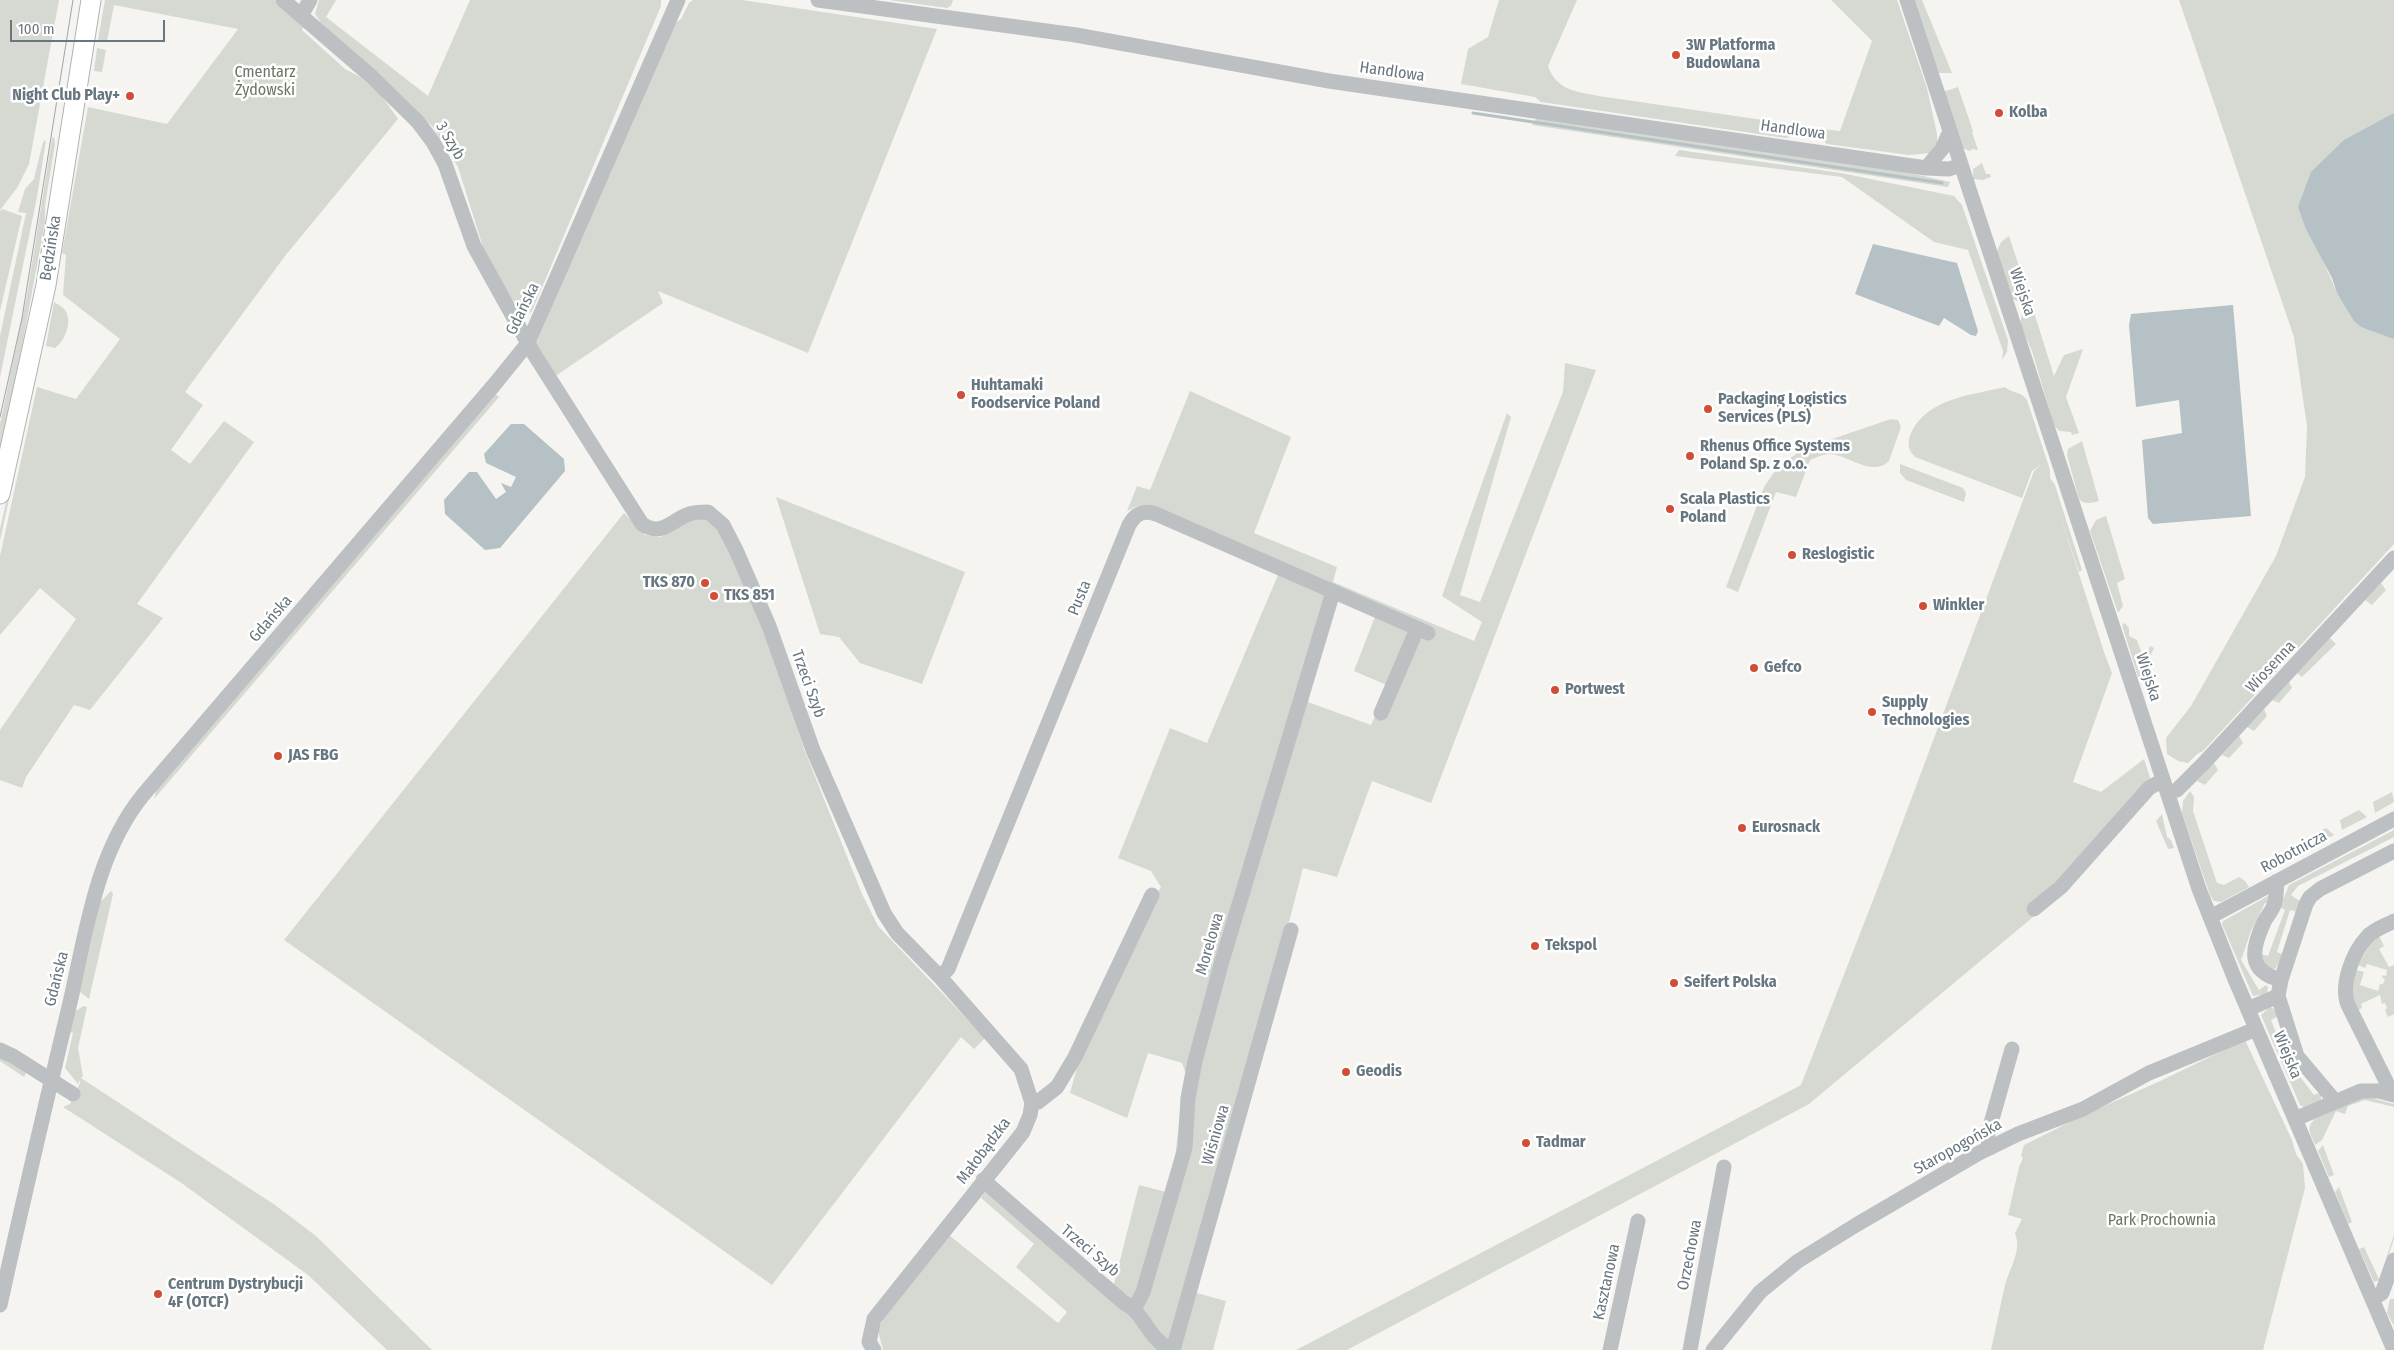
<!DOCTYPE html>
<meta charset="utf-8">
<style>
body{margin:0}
#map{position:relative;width:2394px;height:1350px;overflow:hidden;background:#f5f4f1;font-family:"Fira Sans Condensed",sans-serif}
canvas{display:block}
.scale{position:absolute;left:10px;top:20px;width:155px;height:22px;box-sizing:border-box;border:2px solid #67767f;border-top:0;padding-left:6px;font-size:15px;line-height:18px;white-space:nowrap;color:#67767f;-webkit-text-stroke:4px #fff;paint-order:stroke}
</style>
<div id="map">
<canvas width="2394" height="1350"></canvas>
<div class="scale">100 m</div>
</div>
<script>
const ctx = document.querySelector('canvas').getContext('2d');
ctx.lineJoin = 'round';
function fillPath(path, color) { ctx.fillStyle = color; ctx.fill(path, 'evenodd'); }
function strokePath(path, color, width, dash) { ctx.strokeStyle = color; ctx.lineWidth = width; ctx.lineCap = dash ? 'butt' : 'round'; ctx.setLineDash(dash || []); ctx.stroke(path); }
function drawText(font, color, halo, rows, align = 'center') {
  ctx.font = font + ' "Fira Sans Condensed",sans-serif'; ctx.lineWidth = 5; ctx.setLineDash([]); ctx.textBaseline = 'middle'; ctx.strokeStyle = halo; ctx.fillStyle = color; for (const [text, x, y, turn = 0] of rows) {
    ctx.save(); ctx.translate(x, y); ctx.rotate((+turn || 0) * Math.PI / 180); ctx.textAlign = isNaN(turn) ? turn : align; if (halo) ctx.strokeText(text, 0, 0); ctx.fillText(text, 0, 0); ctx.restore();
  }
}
const green = new Path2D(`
 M0,0h59l-30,164 -12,24 -17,22z
 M105,0h169l31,23 -3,7 43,39 15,8 21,18 17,24 -113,137 -100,136 18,13 -32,45 19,14 34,-43 30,21 -117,162 26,14 -73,92 -16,-5 -48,72 -4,11 -22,-8v-50l76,-111 -36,-31 -40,47v-79l37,-169 39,12 44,-60 -57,-44 3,-40 -4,-2 26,-146 79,17 71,-95 -124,-24 -7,36 -9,-1z
 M319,0h17l-10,17 102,79 42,-96h191v6l-129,305 -5,4 -5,-2 -34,-50 -30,-96 -25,-40 -112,-104 -6,-9z
 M693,0h49l195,29 -129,324 -150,-62 5,12 -109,74 -20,-28 137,-323 10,-7 8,-16z
 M889,0h64l-2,6 -4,2z
 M1499,0h78l-29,66c8,24 29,26 51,30l198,29c-1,7 -3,12 -11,13l-245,-36 -6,-5 -74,-13 7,-35 20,-12z
 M1831,0h66l30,88 10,46v10l-7,9 -21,2 -82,-11 -5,-5v-10l18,2 32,-90z
 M1912,0h10l30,73h-15z
 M2179,0h215v145l-73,111 16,37 24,34 7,1 26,-6v222l-191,207 -6,3 -9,9 -10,-2 -11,-7 -1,-16 25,-32 85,-150 29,-79 2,-51 -13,-89z
 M97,48l9,2 -4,22 -8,-1z
 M1958,87l15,44 -1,1 6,18 -6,-1 -2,2 -8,-3 -19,-56z
 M1537,117l341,49 72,16 -2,5 -416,-62z
 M54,137l1,7 -10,62v16l-26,140 -19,87v-25l27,-129 25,-157z
 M46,140l-9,57 -37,180v-41l26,-123 -8,-1 7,-23 9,-10 9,-37z
 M1679,150l162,23 113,23 8,9 46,135 -1,12 -5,8 1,-9 -35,-101 -34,-8 -92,-65 -167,-21z
 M1982,163l4,11h4l1,3 -8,3 -10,-1v-10z
 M2,209l20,7 -22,95v-99z
 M2009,236l21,64 -11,2 -8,-4 -15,-45 5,-11z
 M54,302c3,2 9,5 11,8 8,11 0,31 -10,38l-9,-2z
 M51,304l-51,237v-12z
 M2033,309l21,67 10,-21 19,-6 -17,48 13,36 -7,2 -1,-3 -12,-1 -5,-6 -22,-74 -12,-27 2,-9z
 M1565,363l31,7 -165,433 -59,-22 -35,96 -34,-9 -110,424 33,9 -13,49h-330l-5,-19 7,-17 64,-79 109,88 9,-11 -51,-45 18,-23 -53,-46 10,-15 123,101 25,-99 27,7 9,-34 8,-71 3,-13 -4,-11 -34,-10 -21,65 -57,-25 10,-36 67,-146 14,-24 -10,-16 -33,-13 52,-130 37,15 76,-180 -136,-58 -10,1 -10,5 10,-25 13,4 40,-99 101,46 -37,96 83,34 -4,15 141,59 8,-19 -40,-26 65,-183 4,4 -51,178 20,7 83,-210zM1336,596l40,18 -22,57 35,15 -18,39 -63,-23z
 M2005,387c6,6 16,4 22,13l23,70v8l5,7 27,85 -3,2 -21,-63 47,146 7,18 -39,109 28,10 43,-33 10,31 -91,102 -254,212 -462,246h-51l505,-265 81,-208 152,-406 9,-8 -11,8 -10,27 -107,-41c-7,-7 -8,-14 -4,-24 16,-35 61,-38 94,-46z
 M494,393l5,4 -345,402 3,-12z
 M1891,419l7,1 3,7 -12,34c-18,17 -41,-7 -60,-7 -6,0 -14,4 -19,6l-14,37 -20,-5 -38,100 -12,-5 38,-100 14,-20 25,-18z
 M2082,441l17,60c-7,2 -14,4 -20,-2l-12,-44 1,-6z
 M1900,464l63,24 3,5 -2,9 -58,-22 -6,-7z
 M776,497l189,75 -43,112 -62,-21 -21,-26 -19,-3z
 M624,513l21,22 16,2 28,-17 15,-1 15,12 19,30 41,108 25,80 58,145 16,32 107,112 -11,11 -13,-12 -189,248 -488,-345z
 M2106,516l19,63 -8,4 6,23 -5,7 -28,-82 6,-11z
 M2381,583l5,7 -14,15 -7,-5z
 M2125,623l4,5v8l8,4 5,14 4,2 4,-10 4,2 -15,32 -17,-55z
 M2330,638l6,6 -34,33 -5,-4z
 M2289,682l3,6 -13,15 -7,-3z
 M2264,709l3,7 -13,15 -7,-4z
 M2239,736l4,7 -14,15 -7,-3z
 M2214,763l4,7 -13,15 -8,-4z
 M2190,791l4,6 -1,14 24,72 7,2 15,-8 6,4 4,6 -28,15 -7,-1 -4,-6 -28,-82 1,-12z
 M2392,792l2,10 -19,11 -2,-11z
 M2359,810l8,7 -25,13 -2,-10z
 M2162,814l5,23 4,3 3,8 -6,1 -12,-28z
 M2326,828l8,7 -26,13 -1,-9z
 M2394,830v7l-96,49 -7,9 10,7 -3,10 -8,-2 -13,42 7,3 -9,14h-8l-6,-15 7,2 17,-46 -5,-3 9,-22z
 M2293,847l8,6 -25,12 -1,-8z
 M111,891l2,3 -24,105 -9,-7 20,-90z
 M2270,895v9l-5,-1 -14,28 -10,29 18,30 7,-5 2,2 -1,7 -14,2 -31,-72 1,-3z
 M2377,932l7,14 -5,3 10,18 5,-2v49l-6,3 -3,-7 2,-2 -2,-5 -3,1 -2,-9 -19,9 1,4 -5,3 -7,-14 6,-27 8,2 -4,13 18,6 2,-7h3l2,-5 -3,-1 1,-3 3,1 1,-6 -20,-6 -2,4 -7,-3z
 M83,1006l4,1 -9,41 5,28 -2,2 194,127 41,31 116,114h-45l-79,-75 -128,-93 -117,-75 7,-3 10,-21v-3l-2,4 -13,-16 8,-35 -4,-1 4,-19z
 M2270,1007l6,3 3,6 -8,4 15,38 28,37 7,-3v9l-17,6 -4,-2 -39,-90z
 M2245,1040l47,100 4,14 7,10 2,24 -42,162h-272c5,-22 9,-44 14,-65 5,-18 17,-34 10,-52l7,-14 -14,-4 11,-48 4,-9 -2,-2 3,-11 58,-29 76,-34z
 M0,1057l27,14 -3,6 -24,-16z
 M2364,1096l30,8v3l-29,-7 -17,6 -3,8 -9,-3 -14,29 -7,5c-4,-11 -10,-17 0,-26z
 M2323,1145l11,30 -5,2 -11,-26z
 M2339,1187l13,35 -4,2 -13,-32z
 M2394,1235v4l-14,41 -6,2 -15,-33 5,-2 15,32z
 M2390,1299h4v27l-7,-13z`);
const water = new Path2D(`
 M2394,113v226l-33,-12 -7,-6 -17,-28 -5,-15 -26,-49 -8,-22 13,-35 33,-32z
 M1873,244l84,19 21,68 -2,5 -5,-1 -27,-17 -5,8 -84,-32z
 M2233,305l18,211 -98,8 -5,-6 -6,-78 40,-7 -3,-33 -43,7 -7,-82 2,-11z
 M511,424h13l40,35 1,12 -65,77 -15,2 -40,-36 -1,-14 25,-28h8l19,27 10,-7 -5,-9 10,4 5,-10 -30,-14 -2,-9z`);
const stream = new Path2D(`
 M1473,113l469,70`);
const minor = new Path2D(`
 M283,0l89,77 46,45 15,20 12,22 29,82 60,108 108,170c20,13 28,-3 47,-10 5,-2 13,-2 19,-2l15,13 13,25 33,76 44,124 71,163 13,20 43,44 81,92 11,34 -2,12 -7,17 -149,187 -5,23 5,8
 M818,0l258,35 253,46 597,87 23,1 12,-4
 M1907,0l292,889 35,88 160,373
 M302,14l8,-14
 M1926,168l16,-19 8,-18
 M1381,713l36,-84
 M2168,793l9,-3 26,-26 191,-206
 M2277,881c-1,7 0,17 -3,24 -2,6 -7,11 -10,17 -12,26 -18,49 17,58
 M2034,909l27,-22 88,-99 14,-8
 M2210,917l184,-98
 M940,977l8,-8 181,-444c7,-12 14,-15 27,-11l272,119
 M2248,1009l30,-13
 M0,1050l13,6 60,38
 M2393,1095l-45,-90c-8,-20 5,-53 19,-68 7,-8 18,-11 27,-16
 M2335,1101l-38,-45 -19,-60 3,-16 25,-76 4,-7 10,-8 74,-38
 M1032,1103l6,-1 19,-15 18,-30 77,-162
 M2295,1119l66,-28h18l15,4
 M1990,1148l-3,-11 25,-88
 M983,1180l140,122c23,12 23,35 48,48
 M2372,1299l10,-6 12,-33
 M0,1305c22,-99 45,-199 69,-298 17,-72 26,-153 74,-212l351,-410 34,-42 150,-343
 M1135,1308l8,-16 42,-144 3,-50 7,-37 27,-100 111,-369
 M1173,1350l118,-420
 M1610,1350l28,-129
 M1690,1350l34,-183
 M1713,1350l47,-58 38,-31 58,-36 123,-72 39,-19 65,-25 66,-36 107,-44`);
const major = new Path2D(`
 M0,494l46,-209 45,-285`);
const tram = new Path2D(`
 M0,417l22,-99 51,-318`);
const markers = [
 [1676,55,5,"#d14d35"],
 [130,96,5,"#d14d35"],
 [1999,113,5,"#d14d35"],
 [961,395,5,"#d14d35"],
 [1708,409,5,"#d14d35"],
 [1690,456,5,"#d14d35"],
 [1670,509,5,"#d14d35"],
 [1792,555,5,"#d14d35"],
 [705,583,5,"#d14d35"],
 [714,596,5,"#d14d35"],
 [1923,606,5,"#d14d35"],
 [1754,668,5,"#d14d35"],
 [1555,690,5,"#d14d35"],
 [1872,712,5,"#d14d35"],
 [278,756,5,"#d14d35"],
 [1742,828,5,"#d14d35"],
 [1535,946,5,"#d14d35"],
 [1674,983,5,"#d14d35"],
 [1346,1072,5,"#d14d35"],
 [1526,1143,5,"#d14d35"],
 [158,1294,5,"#d14d35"]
];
const poiNames = [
 ["3W Platforma",1686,46],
 ["Budowlana",1686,64],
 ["Night Club Play+",120,96,"right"],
 ["Kolba",2009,113],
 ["Huhtamaki",971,386],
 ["Foodservice Poland",971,404],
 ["Packaging Logistics",1718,400],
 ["Services (PLS)",1718,418],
 ["Rhenus Office Systems",1700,447],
 ["Poland Sp. z o.o.",1700,465],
 ["Scala Plastics",1680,500],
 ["Poland",1680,518],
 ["Reslogistic",1802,555],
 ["TKS 870",695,583,"right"],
 ["TKS 851",724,596],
 ["Winkler",1933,606],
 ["Gefco",1764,668],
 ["Portwest",1565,690],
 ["Supply",1882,703],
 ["Technologies",1882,721],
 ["JAS FBG",288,756],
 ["Eurosnack",1752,828],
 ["Tekspol",1545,946],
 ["Seifert Polska",1684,983],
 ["Geodis",1356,1072],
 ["Tadmar",1536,1143],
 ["Centrum Dystrybucji",168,1285],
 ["4F (OTCF)",168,1303]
];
const streetNames = [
 ["Handlowa",1392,72,8],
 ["Handlowa",1793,130,8],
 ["3 Szyb",450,141,59],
 ["Będzińska",51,248,-81],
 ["Wiejska",2022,292,71],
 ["Gdańska",523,309,-64],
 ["Pusta",1080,598,-68],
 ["Gdańska",271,619,-49],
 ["Wiosenna",2271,667,-47],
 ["Wiejska",2148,677,72],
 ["Trzeci Szyb",808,684,70],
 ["Robotnicza",2294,852,-28],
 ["Morelowa",1210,944,-74],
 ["Gdańska",57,979,-76],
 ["Wiejska",2287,1055,67],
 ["Wiśniowa",1216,1135,-74],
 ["Staropogońska",1958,1147,-29],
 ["Małobądzka",984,1151,-53],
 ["Trzeci Szyb",1090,1251,40],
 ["Orzechowa",1690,1255,-79],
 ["Kasztanowa",1607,1282,-78]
];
const parkNames = [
 ["Cmentarz",265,73],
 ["Żydowski",265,91],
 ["Park Prochownia",2162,1221]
];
fillPath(green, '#d5d9d1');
fillPath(water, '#b5c1c4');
strokePath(stream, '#b5c1c4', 3);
strokePath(major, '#b0b4b7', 21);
strokePath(minor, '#bcc0c3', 15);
strokePath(major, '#fff', 19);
strokePath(tram, '#9ea4a8', 1);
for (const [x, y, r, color] of markers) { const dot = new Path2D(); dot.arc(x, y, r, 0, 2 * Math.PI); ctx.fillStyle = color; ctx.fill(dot); strokePath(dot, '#fff', 2); }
drawText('bold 16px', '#67767f', '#fff', poiNames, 'left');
drawText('16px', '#67767f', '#fff', streetNames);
drawText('16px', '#6a7765', '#fff', parkNames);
</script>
